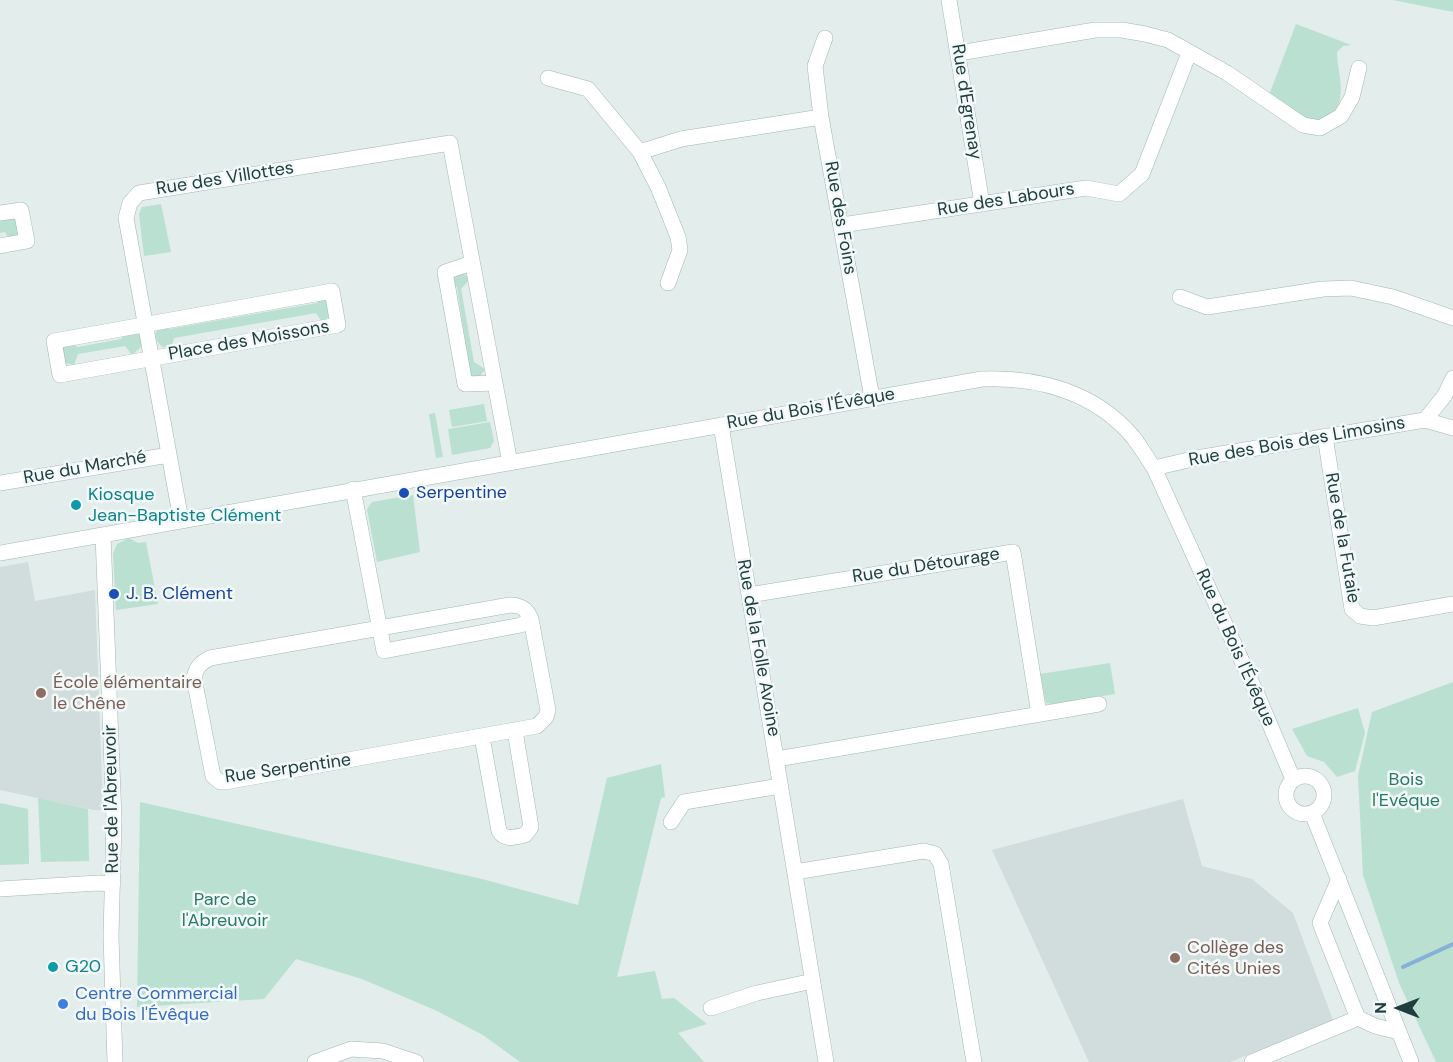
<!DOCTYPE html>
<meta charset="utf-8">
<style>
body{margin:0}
#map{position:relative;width:1453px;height:1062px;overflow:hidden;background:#e2edec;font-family:"DM Sans",sans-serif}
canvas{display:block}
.north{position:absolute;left:1369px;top:978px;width:60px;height:60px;-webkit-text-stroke:4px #f3f9f8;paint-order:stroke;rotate:270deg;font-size:16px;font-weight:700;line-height:24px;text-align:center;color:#203e40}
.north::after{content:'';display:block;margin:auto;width:21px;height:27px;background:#203e40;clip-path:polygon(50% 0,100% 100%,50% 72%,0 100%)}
</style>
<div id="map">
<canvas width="1453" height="1062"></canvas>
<div class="north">N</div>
</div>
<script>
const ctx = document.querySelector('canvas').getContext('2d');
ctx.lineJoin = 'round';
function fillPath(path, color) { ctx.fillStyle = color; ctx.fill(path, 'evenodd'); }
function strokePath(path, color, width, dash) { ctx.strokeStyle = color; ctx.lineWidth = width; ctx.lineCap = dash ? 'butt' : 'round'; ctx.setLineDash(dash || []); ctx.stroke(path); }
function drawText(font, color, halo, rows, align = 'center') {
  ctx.font = font + ' "DM Sans",sans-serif'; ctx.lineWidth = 5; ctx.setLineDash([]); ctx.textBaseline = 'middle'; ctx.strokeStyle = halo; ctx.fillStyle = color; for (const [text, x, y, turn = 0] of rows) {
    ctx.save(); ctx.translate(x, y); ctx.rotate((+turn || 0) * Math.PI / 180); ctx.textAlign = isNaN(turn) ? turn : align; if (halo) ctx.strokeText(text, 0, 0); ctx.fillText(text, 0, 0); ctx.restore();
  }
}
const built = new Path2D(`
 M28,562l7,39 60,-11 8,220h-9l-94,-20v-223z
 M1183,799l19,67 50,13 41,34 40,107 -103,42h-141l-97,-212z`);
const green = new Path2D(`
 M1393,0h60v12z
 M1296,24l55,21 -8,1 -6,6c0,15 6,31 3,46 -1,8 -6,15 -13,19 -22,11 -40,-9 -58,-22z
 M161,204l10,48 -27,4 -5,-42 3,-7z
 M6,215h10l6,19 -13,5 -4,-7 -5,1v-13h4z
 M461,273l5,2 3,5 -8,9 13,73 11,7 -6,9 -8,-1 -14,-90h-6l1,-10z
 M321,297l7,4 1,16 -7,5 -6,-9 -142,25 -3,10 -8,-1c-10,-7 -10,-18 2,-23l4,5 148,-26z
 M128,330l10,3 3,5v9l-9,8 -7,-9 -47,8 -4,11 -9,-2 -5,-14 8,-8 10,6 43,-8z
 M484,404l3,17 -35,6 -3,-17z
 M435,413l8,44 -7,1 -7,-44z
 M490,422l4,19 -4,7 -38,7 -4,-26z
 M413,495l7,57 -43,10 -10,-53 5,-7z
 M129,538l9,5 8,-1 12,62 -42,6 -3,-56 4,-10z
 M1110,663l5,31 -63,10 -6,-1 -6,-29z
 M1453,682v380h-17l-37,-79 -36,-108 -5,-99 14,-64z
 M1358,708l7,25 -10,38 -18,6 -13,-15 -17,-6 -15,-27z
 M661,764l4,33 -4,1 -44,179 38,-6 7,28 12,-1 33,26 -29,9 26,29h-184l-37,-27 -48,-25 -73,-31 -66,-20 -32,40 -127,8 3,-205 342,77 96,26 29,-127z
 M38,798l50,11 1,52 -48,1z
 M0,803l28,6 1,55 -29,1z`);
const stream = new Path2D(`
 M1403,967l50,-23`);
const minor = new Path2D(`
 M949,0l33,204
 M825,38l-10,28 6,51 51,281
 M959,53l136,-23h27l23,4 23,6 59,33 76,52 17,3 21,-12 11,-19 7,-29
 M548,78l40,11 52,63 18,35 20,50 2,13 -12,33
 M640,152l41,-13 140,-22
 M0,213l21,-3 6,31 -27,5
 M842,225l244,-37 33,6 23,-20 47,-121
 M472,263l-27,9 20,112 30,-1
 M332,291l6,34 -278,50 -6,-34z
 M1180,297l27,10 116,-18 28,-1 42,9 60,21
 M1425,420l28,8
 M721,425l105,637
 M1325,436l27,173 8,7 13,2 80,-14
 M1154,468l43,-10 228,-38 20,-25 8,-17
 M0,483l169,-28
 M353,489l31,162 137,-26 10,-6
 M181,520l-55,-302 4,-15 9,-10 311,-50 60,320
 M103,535l11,284 -3,117 4,126
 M0,553l982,-174c57,-2 113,13 151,58 8,10 14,21 21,31l102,224 37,87
 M749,595l264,-43 26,162
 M510,605c11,0 17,4 21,14l17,91 -2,7 -9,9 -312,56h-5l-7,-6 -19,-98c2,-10 6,-15 16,-20z
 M482,737l17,94c6,10 16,6 26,4l6,-8 -16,-96
 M777,759l322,-55
 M1286 795a19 19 0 1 1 38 0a19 19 0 1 1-38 0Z
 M1312,813l99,249
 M671,822l13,-20 96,-16
 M795,872l129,-21 11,3 6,10 33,198
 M1339,879l-19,44 33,83 5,12 17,8 24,6
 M0,889l98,-6 15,1
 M711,1008l46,-15 56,-12
 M315,1062l36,-13 32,2 33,11
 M1252,1062l106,-44`);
const markers = [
 [404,493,6,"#1a4fb4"],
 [76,505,6,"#0f9aa8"],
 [114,594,6,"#1a4fb4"],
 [41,693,6,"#8d6e63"],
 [1175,958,6,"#8d6e63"],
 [53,967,6,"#0f9aa8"],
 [63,1004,6,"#3f7fe0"]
];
const streetNames = [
 ["Rue d'Egrenay",966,102,81],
 ["Rue des Villottes",225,179,-9],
 ["Rue des Labours",1006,200,-9],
 ["Rue des Foins",840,218,80],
 ["Place des Moissons",249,341,-10],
 ["Rue du Bois l'Évêque",811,409,-10],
 ["Rue des Bois des Limosins",1297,442,-10],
 ["Rue du Marché",85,468,-10],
 ["Rue de la Futaie",1342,538,80],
 ["Rue du Détourage",926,566,-9],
 ["Rue de la Folle Avoine",758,648,80],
 ["Rue du Bois l'Évêque",1235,648,66],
 ["Rue Serpentine",288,769,-8],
 ["Rue de l'Abreuvoir",112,799,-91]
];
const transitNames = [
 ["Serpentine",416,493],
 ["J. B. Clément",126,594]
];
const cultureNames = [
 ["Kiosque",88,495],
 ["Jean-Baptiste Clément",88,516],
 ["G20",65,967]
];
const educationNames = [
 ["École élémentaire",53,683],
 ["le Chêne",53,704],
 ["Collège des",1187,948],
 ["Cités Unies",1187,969]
];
const parkNames = [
 ["Bois",1406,780],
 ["l'Evéque",1406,801],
 ["Parc de",225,900],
 ["l'Abreuvoir",225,921]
];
const shopNames = [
 ["Centre Commercial",75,994],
 ["du Bois l'Évêque",75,1015]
];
fillPath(built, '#d0dddc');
fillPath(green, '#b9e0d0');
strokePath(stream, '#86b0d7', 4);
strokePath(minor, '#a4b5b5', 16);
strokePath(minor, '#fff', 15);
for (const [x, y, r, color] of markers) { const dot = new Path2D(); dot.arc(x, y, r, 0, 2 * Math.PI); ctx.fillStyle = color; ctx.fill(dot); strokePath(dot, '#f3f9f8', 2); }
drawText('18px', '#203e40', '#f3f9f8', streetNames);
drawText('18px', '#164399', '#f3f9f8', transitNames, 'left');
drawText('18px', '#0d838f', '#f3f9f8', cultureNames, 'left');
drawText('18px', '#785e54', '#f3f9f8', educationNames, 'left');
drawText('18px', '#277a62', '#f3f9f8', parkNames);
drawText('18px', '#366cbe', '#f3f9f8', shopNames, 'left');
</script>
